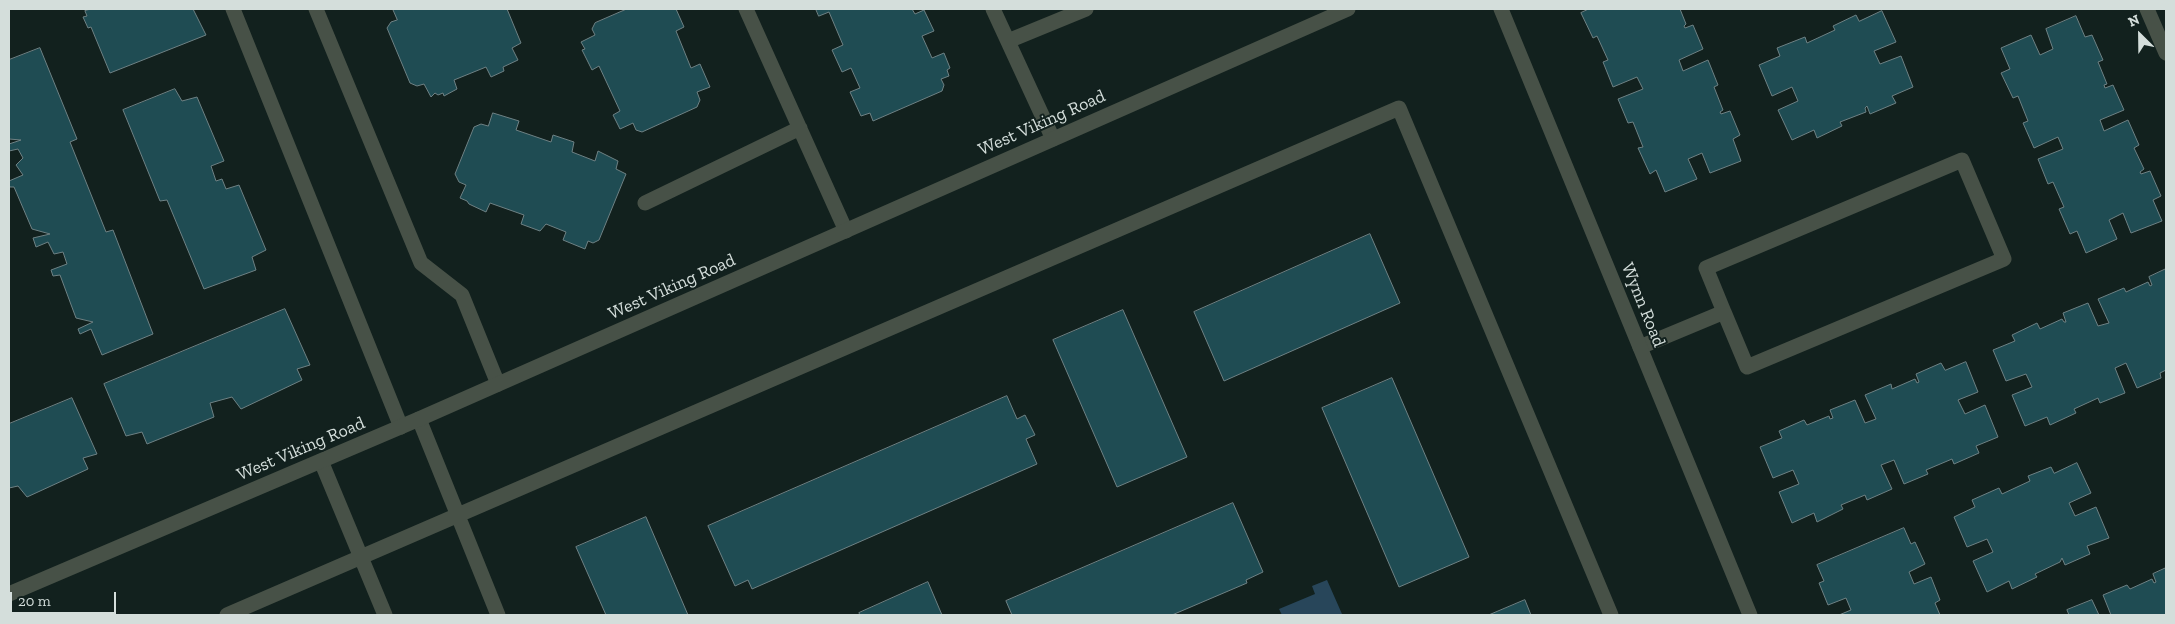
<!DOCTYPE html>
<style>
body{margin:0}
#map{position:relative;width:2175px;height:624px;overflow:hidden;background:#12211e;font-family:"Zilla Slab",serif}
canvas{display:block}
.frame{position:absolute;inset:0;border:10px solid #d4dedb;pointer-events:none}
.north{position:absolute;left:2115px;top:10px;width:50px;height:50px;-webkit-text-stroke:4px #12211e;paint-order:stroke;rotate:337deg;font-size:14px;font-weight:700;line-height:20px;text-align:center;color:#d4dedb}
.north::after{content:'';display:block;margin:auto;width:18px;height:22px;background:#d4dedb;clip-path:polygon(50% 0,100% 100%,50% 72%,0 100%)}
.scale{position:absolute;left:10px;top:592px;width:106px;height:22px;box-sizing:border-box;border:2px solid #d4dedb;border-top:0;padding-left:6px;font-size:15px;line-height:18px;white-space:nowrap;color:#d4dedb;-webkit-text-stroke:4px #12211e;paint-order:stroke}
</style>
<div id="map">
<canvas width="2175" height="624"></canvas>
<div class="frame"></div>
<div class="north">N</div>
<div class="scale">20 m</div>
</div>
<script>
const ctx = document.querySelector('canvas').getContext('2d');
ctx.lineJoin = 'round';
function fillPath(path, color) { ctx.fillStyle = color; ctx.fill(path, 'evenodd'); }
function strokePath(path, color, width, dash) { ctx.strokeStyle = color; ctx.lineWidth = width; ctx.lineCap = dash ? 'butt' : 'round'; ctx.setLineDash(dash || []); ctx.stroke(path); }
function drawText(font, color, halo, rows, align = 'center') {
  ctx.font = font + ' "Zilla Slab",serif'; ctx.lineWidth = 4; ctx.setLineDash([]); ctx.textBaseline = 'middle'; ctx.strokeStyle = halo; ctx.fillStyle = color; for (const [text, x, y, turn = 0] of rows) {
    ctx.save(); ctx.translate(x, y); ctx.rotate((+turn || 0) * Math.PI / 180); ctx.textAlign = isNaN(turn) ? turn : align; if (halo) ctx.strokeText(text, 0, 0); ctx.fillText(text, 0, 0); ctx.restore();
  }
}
const water = new Path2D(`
 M1327,580l15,34 -60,1 -3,-6 36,-15 -3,-8z`);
const building = new Path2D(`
 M91,9h102l13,26 -96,38 -19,-46 -3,1 -5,-11 4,-1 -2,-5z
 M393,9h114l14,34 -9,5 6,12 -15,7 1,4 -13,6 -5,-10 -32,13 3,9 -13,7 -1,-3 -5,2 -3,-2 -4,4 -7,-13 -7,2 -7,-3 -23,-55 4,-6 6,-2z
 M627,9h49l8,18 -8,4 15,37 9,-4 10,23 -13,5 3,8 -3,7 -55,25 -6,-2 -3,-7 -13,6 -7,-14 7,-4 -21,-45 -7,4 -10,-20 3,-1 -4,-7 14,-7 -3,-6 3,-6z
 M816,9h96l3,5 9,-4 10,21 -12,5 10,22 12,-5 6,15 -3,2 2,6 -8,3 3,6 -2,6 -69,30 -3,-8 -9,3 -11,-24 10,-4 -9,-20 -9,4 -10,-22 11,-5 -14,-33 -10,4z
 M1589,9h91l6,15 -2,2 1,2 8,-3 10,24 -24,11 4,11 25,-11 10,25 -4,2 9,23 -3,2 1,2 9,-3 10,24 -7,4 8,22 -31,12 -8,-20 -14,6 9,20 -32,13 -9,-22 -6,4 -12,-26 5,-1 -10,-25 -5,1 -10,-24 25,-10 -6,-12 -24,10 -10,-25 5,-2 -11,-24 -4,2 -12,-25z
 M1882,11l14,31 -22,9 6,13 21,-8 12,31 -21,9 4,7 -26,11 -3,-8 -2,2 1,4 -26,10 2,4 -25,12 -3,-8 -22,10 -14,-30 20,-9 -6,-14 -20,9 -13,-31 21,-9 -3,-8 28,-11 2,6 28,-13 -2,-4 23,-11 3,6z
 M2076,16l9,21 7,-2 11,25 -5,2 9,22 -3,1 1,3 8,-3 11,25 -24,10 4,11 24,-11 11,25 -5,3 10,21 -4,3 1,2 9,-3 11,25 -8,4 9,21 -31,12 -8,-20 -14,7 8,19 -31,14 -9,-22 -7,3 -11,-25 5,-2 -11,-25 -5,2 -10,-25 25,-10 -5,-12 -24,11 -11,-25 5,-2 -10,-25 -5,2 -12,-25 9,-4 -9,-21 30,-13 9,20 13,-6 -7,-20z
 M40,48l37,91 -7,3 36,90 7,-2 40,104 -51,21 -11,-26 -11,5 -2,-5 15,-7 -17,-4 -16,-43 -7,1 -2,-6 16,-6 -4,-12 -9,2 -6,-12 -12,5 -3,-9 17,-4 -18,-5 -18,-42h-4l-1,-2v-4l14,-6 -7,-10 7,-7 -5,-9 -9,2v-7l12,-4 -12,-1v-79z
 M175,89l7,12 15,-4 27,64 -13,5 5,15 6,-2 4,10 13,-4 27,65 -14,7 4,13 -52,19 -37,-89 -7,1 -37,-91z
 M493,113l26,8 -3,9 35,12 2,-7 21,7 -2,10 23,9 3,-10 20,10 -2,8 10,5 -27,66 -6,3 -5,-2 -3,8 -22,-9 3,-8 -20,-8 -6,7 -19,-7 3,-9 -34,-12 -4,9 -17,-8 -2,-3 -7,-3 6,-13 -7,-3 -4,-8 19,-47 7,-3 7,2z
 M1370,234l30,69 -176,78 -30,-69z
 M2166,269v101l-6,3 1,5 -24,10 -11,-25 -11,5 10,25 -25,10 -2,-5 -24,11 2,4 -26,12 -3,-8 -22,9 -13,-31 20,-8 -6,-13 -20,7 -13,-31 22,-9 -3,-6 25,-12 3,6 22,-10 2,3h2l-3,-9 25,-10 10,23 11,-3 -11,-24 26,-11 2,4 22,-10 2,4 2,-1 -3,-8z
 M285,309l25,56 -13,4 5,11 -61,29 -9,-12 -22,6 4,14 -67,27 -5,-12 -16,4 -22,-52z
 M1123,310l64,147 -70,30 -64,-147z
 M1966,362l12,30 -20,8 7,14 20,-9 13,32 -22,9 3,7 -25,11 -2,-5 -26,11 2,4 -24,10 -10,-24 -13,5 11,24 -25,11 -2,-5 -24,10 2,4 -26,13 -3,-9 -22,10 -13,-31 20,-8 -6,-14 -20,8 -13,-31 22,-9 -3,-7 25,-11 3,5 22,-9 1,3 3,-1 -3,-8 25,-10 10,23 11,-4 -11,-24 26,-11 1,5 23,-10 2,4 2,-1 -3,-8 25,-11 4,7z
 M1392,378l77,179 -70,30 -77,-179z
 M1007,396l10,23 8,-4 10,20 -9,4 11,25 -285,125 -4,-9 -13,6 -27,-60z
 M72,398l25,56 -14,4 5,11 -61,28 -9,-11 -9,2v-64z
 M2077,463l14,30 -22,10 6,13 21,-9 13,31 -22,8 3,8 -25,11 -3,-7 -2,4 -25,12 2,3 -25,12 -3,-8 -22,11 -14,-31 20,-9 -6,-13 -20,8 -13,-30 21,-10 -3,-7 27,-12 3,6 28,-13 -2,-5 23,-9 3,6z
 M1233,503l30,69 -17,8 1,3 -75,32h-160l-6,-14z
 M646,517l42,98h-82l-30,-68z
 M1904,528l7,16 4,-2 10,22 -16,8 5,12 17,-7 9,23 -5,3 5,12h-101l12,-5 -5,-12 -18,7 -9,-22 5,-2 -7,-16z
 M2166,568v47h-55l-8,-20 24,-10 3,4 22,-10 2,4 2,-1 -3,-8z
 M928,582l14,33h-82l-1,-2z
 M1525,600l6,15h-42z
 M2092,600l7,15h-30l-2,-5z`);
const service = new Path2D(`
 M233,9l168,418
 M316,9l105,254 41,32 36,89
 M746,9l100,222
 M993,9l60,130
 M2147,9l19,44
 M1008,41l78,-32
 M645,203l155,-75
 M1640,347l84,-35 23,55 257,-108 -42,-99 -256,108 18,44
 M419,419l79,196
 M321,461l64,154
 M227,615l1172,-507 212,507`);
const tertiary = new Path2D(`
 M1501,9l249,606
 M9,594l410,-175 929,-410`);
const streetNames = [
 ["West Viking Road",1042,123,-24],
 ["West Viking Road",672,287,-24],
 ["Wynn Road",1643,305,68],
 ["West Viking Road",301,449,-23]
];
fillPath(water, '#28465a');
fillPath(building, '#1f4c53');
strokePath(building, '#6e8184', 1);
strokePath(service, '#475147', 15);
strokePath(tertiary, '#475147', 15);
drawText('18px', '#d4dedb', '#12211e', streetNames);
</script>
